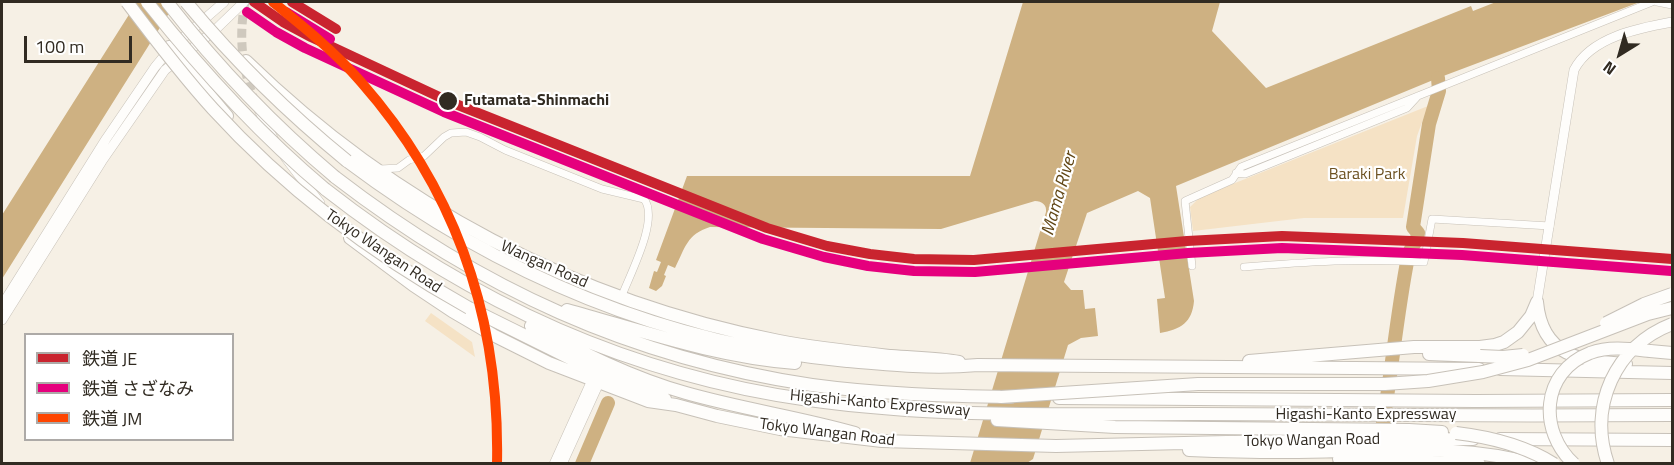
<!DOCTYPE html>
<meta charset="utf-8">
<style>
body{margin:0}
#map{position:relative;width:1674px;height:465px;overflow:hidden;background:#f6f0e5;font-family:"Titillium Web","Noto Sans JP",sans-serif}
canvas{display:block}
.frame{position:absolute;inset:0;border:3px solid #312b22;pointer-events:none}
.legend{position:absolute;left:24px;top:333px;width:210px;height:108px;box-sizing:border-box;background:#fff;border:2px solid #adaaa7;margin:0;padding:8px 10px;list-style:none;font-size:18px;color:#312b22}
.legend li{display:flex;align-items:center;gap:12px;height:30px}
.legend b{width:30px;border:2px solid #adaaa7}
.north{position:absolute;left:1590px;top:24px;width:60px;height:60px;-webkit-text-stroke:4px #fff;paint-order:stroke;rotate:217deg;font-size:16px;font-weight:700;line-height:24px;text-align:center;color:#312b22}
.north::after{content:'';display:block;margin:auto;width:21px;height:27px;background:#312b22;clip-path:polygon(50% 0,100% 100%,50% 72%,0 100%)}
.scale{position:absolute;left:24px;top:36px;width:108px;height:27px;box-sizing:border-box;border:3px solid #312b22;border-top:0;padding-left:8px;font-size:18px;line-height:21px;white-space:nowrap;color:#312b22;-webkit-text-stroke:4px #fff;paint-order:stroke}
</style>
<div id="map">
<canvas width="1674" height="465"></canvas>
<div class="frame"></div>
<ul class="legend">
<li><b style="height:8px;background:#c9242f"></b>鉄道 JE</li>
<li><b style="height:8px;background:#e5007d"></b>鉄道 さざなみ</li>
<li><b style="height:8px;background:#ff4500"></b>鉄道 JM</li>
</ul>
<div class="north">N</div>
<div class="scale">100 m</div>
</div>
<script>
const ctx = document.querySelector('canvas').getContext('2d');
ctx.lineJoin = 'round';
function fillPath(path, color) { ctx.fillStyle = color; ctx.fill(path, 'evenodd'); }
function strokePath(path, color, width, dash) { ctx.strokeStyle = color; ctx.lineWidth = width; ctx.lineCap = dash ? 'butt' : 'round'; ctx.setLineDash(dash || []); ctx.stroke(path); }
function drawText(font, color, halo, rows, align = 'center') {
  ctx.font = font + ' "Titillium Web",sans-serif'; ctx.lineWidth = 4.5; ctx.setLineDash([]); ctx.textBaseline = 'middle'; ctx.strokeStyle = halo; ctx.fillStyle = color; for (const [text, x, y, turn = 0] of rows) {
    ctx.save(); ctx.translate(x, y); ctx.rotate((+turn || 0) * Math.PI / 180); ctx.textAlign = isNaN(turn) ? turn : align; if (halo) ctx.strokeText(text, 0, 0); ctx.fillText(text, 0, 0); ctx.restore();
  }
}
const green = new Path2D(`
 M1428,106l-11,30 -14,82h-99l-111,13 -3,-24 10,-10z
 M431,313l41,29 3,15 -50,-36z`);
const water = new Path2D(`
 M137,2h39l-174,277v-64z
 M1023,2h197l-8,29 54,57 205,-82 2,5 23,-9h144l-202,76 -262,108 18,115c-2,22 -13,28 -34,32l-3,-34 8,-1 -15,-100 -12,-7 -51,22 -23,69 7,8h12l2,19 10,-1 3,28 -17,2 -13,7 -35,114 -6,4h-57l76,-251c1,-7 -4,-11 -11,-11l-94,28 -231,-2c-23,7 -25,21 -35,41l-7,-3 -4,10 2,1 -4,10 -6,5 -7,-3 5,-17 3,1 4,-10 -5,-2 31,-84h283z`);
const river = new Path2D(`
 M1380,441c11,-61 16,-123 28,-184 1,-9 9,-12 10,-24l-5,-6 16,-103 10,-33 -1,-13
 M582,464l26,-61`);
const secondaryTunnel = new Path2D(`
 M245,2c-6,32 -4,62 8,94`);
const street = new Path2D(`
 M1657,2l15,3
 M381,169l17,-1 11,-8 15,-4 20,-19 7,-4 15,-1 14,5 25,13 97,39 42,10c16,20 -15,77 -23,99
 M1236,173l9,1 162,-66 11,-12
 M1192,266l-7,-65 47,-21 9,-13 411,-165
 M1244,267c61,-5 120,-9 180,-5l8,-43 118,7`);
const secondary = new Path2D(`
 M259,110l15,30
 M285,157l35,46
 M1537,302l37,-232c17,-33 65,-42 98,-48
 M2,305l104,-166 49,-72 15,-18 54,-47
 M2,320l100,-159 63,-91 50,-40 29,-28
 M554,464l38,-84
 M562,464l37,-81`);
const highway = new Path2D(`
 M169,47l58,69
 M246,61c147,143 331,241 533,280 37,7 75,11 112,15 23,2 46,2 68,6
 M347,161c149,112 313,183 500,200 44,4 87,8 131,4l501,4
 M335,177c144,111 296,181 477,208 66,9 133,11 199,12
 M325,189c143,112 304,186 484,211 127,18 257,14 386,14 159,1 318,2 477,1
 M350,238l63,47 39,26 41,24 56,28 99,38 28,4 41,11 63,13 102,12 174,5 171,-4 246,-3
 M1537,302c5,55 44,59 89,62
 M469,308l119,59 77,32
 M567,310c76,21 149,47 228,53
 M531,326c50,26 101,52 155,67 56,16 113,24 169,40
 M1650,351l22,2
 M1429,354l51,2
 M1249,361l165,-14h66l15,-2 9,-3 14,-10 13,-16 6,-14
 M1500,369l172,4
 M1059,398l417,3 196,-1
 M997,420l118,7 294,3 33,2
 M1500,439l172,1
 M1189,450c50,2 100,3 150,1 66,-1 132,-5 195,13
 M1339,459l140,5`);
const highwayBridge = new Path2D(`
 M127,2c27,36 55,73 86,107 73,80 161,146 256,199
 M147,2c54,68 111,131 178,187
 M167,2c50,64 105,122 168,175
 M186,2c49,59 102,111 161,159
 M1606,323l38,-19 28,-10
 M1480,356l23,1 20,-2
 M1001,397l197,-13h187l43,-3 55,-9 45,-12 120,-46 24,-6
 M1456,433c34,4 68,12 98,31
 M1574,464c-36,-33 -33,-92 16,-111 20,-7 40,-4 60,-2
 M1608,464c-20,-58 7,-118 64,-140`);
const rail1 = new Path2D(`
 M254,2l29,20 28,15 137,64 319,127 60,18 43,8 44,5 60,1 213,-19 95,-5 181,7 209,16
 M292,2l44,27`);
const rail2 = new Path2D(`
 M247,12l29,20 29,16 139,64 319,127 61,18 44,9 46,5 61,1 213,-19 94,-5 180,7 209,16
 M286,12l44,27`);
const rail3 = new Path2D(`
 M273,2c31,25 62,50 88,80 96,109 139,237 136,382`);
const markers = [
 [448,101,10,"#312b22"]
];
const stopNames = [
 ["Futamata-Shinmachi",464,101]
];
const parkNames = [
 ["Baraki Park",1367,175]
];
const streetNames = [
 ["Tokyo Wangan Road",383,252,34],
 ["Wangan Road",544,265,24],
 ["Higashi-Kanto Expressway",880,404,5],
 ["Higashi-Kanto Expressway",1366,415],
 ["Tokyo Wangan Road",827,433,7],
 ["Tokyo Wangan Road",1312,441,-1]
];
const waterNames = [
 ["Mama River",1060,194,-74]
];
fillPath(green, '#f5e2c5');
fillPath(water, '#ceb182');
strokePath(river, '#ceb182', 14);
strokePath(secondaryTunnel, '#cfc9be', 9, [9, 4.5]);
strokePath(street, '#c7c1b8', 8);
strokePath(secondary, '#c7c1b8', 10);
strokePath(highway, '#c7c1b8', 14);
strokePath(street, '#fefdfb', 7);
strokePath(secondary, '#fefdfb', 9);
strokePath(highway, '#fefdfb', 12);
strokePath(highwayBridge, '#c7c1b8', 14, []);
strokePath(highwayBridge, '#fefdfb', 12);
strokePath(rail1, '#c9242f', 10);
strokePath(rail2, '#e5007d', 10);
strokePath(rail3, '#ff4500', 10);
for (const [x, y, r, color] of markers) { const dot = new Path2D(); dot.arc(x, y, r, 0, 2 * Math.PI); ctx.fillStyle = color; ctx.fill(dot); strokePath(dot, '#fff', 2); }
drawText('bold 16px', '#312b22', '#fff', stopNames, 'left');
drawText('16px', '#6d5222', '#fff', parkNames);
drawText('16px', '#312b22', '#fff', streetNames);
drawText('italic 18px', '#614615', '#fff', waterNames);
</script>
